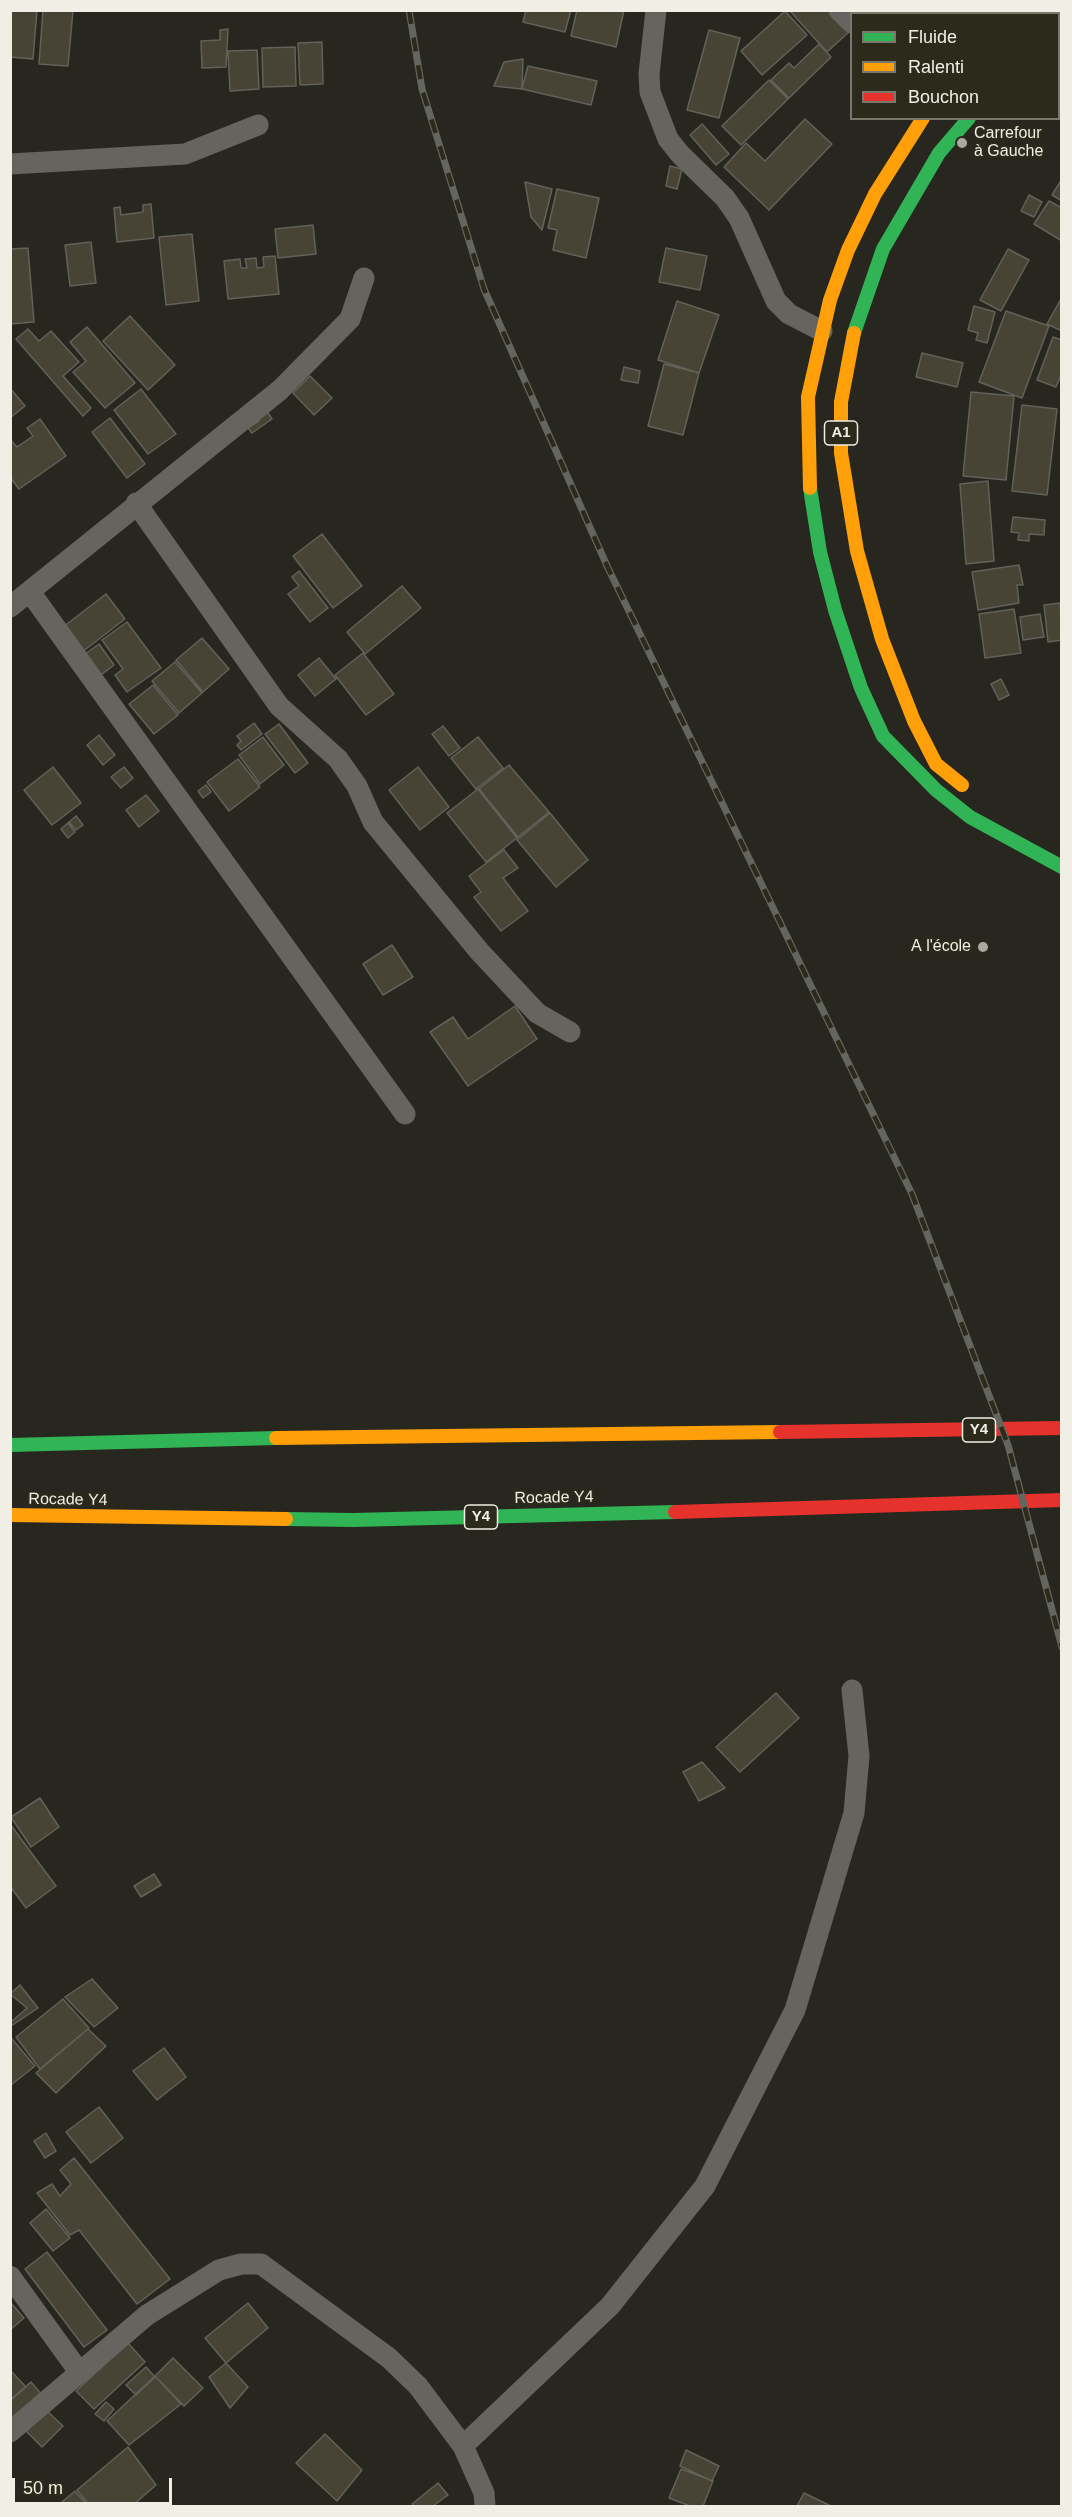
<!DOCTYPE html>
<meta charset="utf-8">
<style>
body{margin:0}
#map{position:relative;width:1072px;height:2517px;overflow:hidden;background:#28271f;font-family:Helvetica,sans-serif}
canvas{display:block}
.frame{position:absolute;inset:0;border:12px solid #f0eee5;pointer-events:none}
.legend{position:absolute;left:850px;top:12px;width:210px;height:108px;box-sizing:border-box;background:#2c2a1b;border:2px solid #7a786c;margin:0;padding:8px 10px;list-style:none;font-size:18px;color:#f0eee5}
.legend li{display:flex;align-items:center;gap:12px;height:30px}
.legend b{width:30px;border:2px solid #7a786c}
.scale{position:absolute;left:12px;top:2478px;width:160px;height:27px;box-sizing:border-box;border:3px solid #f0eee5;border-top:0;padding-left:8px;font-size:18px;line-height:21px;white-space:nowrap;color:#f0eee5;-webkit-text-stroke:4px #2c2a1b;paint-order:stroke}
</style>
<div id="map">
<canvas width="1072" height="2517"></canvas>
<div class="frame"></div>
<ul class="legend">
<li><b style="height:8px;background:#30b455"></b>Fluide</li>
<li><b style="height:8px;background:#ff9f0a"></b>Ralenti</li>
<li><b style="height:8px;background:#e5322d"></b>Bouchon</li>
</ul>
<div class="scale">50 m</div>
</div>
<script>
const g = document.querySelector('canvas').getContext('2d');
g.lineJoin = 'round';
function paint(path, color) { g.fillStyle = color; g.fill(path, 'evenodd'); }
const toPath = rows => new Path2D(rows.map(r => 'M' + r).join(''));
function strokePath(path, color, width, dash) { g.strokeStyle = color; g.lineWidth = width; g.lineCap = dash ? 'butt' : 'round'; g.setLineDash(dash || []); g.stroke(path); }
function drawText(font, color, halo, rows, align = 'center') {
  g.font = font + ' Helvetica,sans-serif'; g.lineWidth = 4.5; g.setLineDash([]); g.textBaseline = 'middle'; g.strokeStyle = halo; g.fillStyle = color; for (const [text, x, y, turn = 0] of rows) {
    g.save(); g.translate(x, y); g.rotate((+turn || 0) * Math.PI / 180); g.textAlign = isNaN(turn) ? turn : align; if (halo) g.strokeText(text, 0, 0); g.fillText(text, 0, 0); g.restore();
  }
}
const building = toPath([
 [10,10,37,10,33,59,10,57,10,10],
 [43,10,73,10,68,66,39,64,43,10],
 [526,10,571,10,565,32,523,22,526,10],
 [577,10,624,10,616,47,571,36,577,10],
 [789,10,831,10,850,31,827,52,789,10],
 [933,10,968,10,965,14,929,14,933,10],
 [785,11,807,35,762,75,741,51,785,11],
 [228,29,226,67,202,68,201,41,220,40,220,30,228,29],
 [709,30,740,38,719,118,687,110,709,30],
 [322,42,323,84,300,85,298,43,322,42],
 [819,44,831,57,789,98,771,80,789,63,794,68,819,44],
 [295,47,296,86,263,87,262,48,295,47],
 [257,50,259,89,230,91,228,51,257,50],
 [523,59,522,89,494,86,504,62,523,59],
 [528,66,597,81,591,105,522,89,528,66],
 [769,80,788,99,741,145,722,126,769,80],
 [805,119,832,144,769,210,724,167,746,143,765,161,805,119],
 [702,124,729,154,716,165,690,135,702,124],
 [670,166,682,169,677,189,666,186,670,166],
 [1062,179,1062,201,1052,195,1062,179],
 [525,182,552,189,542,230,531,217,525,182],
 [557,189,599,198,586,258,553,250,557,230,548,228,557,189],
 [1029,195,1042,202,1034,217,1021,211,1029,195],
 [1049,201,1062,208,1062,241,1034,224,1049,201],
 [151,204,154,238,117,242,114,208,120,207,121,215,143,212,143,205,151,204],
 [313,225,316,254,278,258,275,229,313,225],
 [192,234,199,301,166,305,159,237,192,234],
 [91,242,96,283,70,286,65,245,91,242],
 [28,248,34,322,10,324,10,249,28,248],
 [666,248,707,256,700,290,659,282,666,248],
 [1008,249,1029,260,1001,311,980,300,1008,249],
 [275,256,279,294,228,299,224,261,240,259,241,268,247,268,245,259,256,258,257,268,264,267,263,257,275,256],
 [1062,297,1062,331,1047,324,1062,297],
 [677,301,719,315,699,373,658,360,677,301],
 [974,306,995,312,987,343,976,340,978,333,968,330,974,306],
 [1006,311,1049,326,1022,398,979,382,1006,311],
 [130,316,175,365,148,390,103,341,130,316],
 [87,327,135,383,105,408,73,372,86,361,70,342,87,327],
 [28,329,39,341,51,331,79,362,63,376,91,408,83,416,16,339,28,329],
 [1053,337,1062,340,1062,373,1056,387,1037,380,1053,337],
 [922,353,963,363,957,387,916,377,922,353],
 [664,364,699,373,683,435,648,426,664,364],
 [624,367,640,371,638,383,621,380,624,367],
 [310,376,332,398,314,415,293,393,310,376],
 [10,388,25,406,10,418,10,388],
 [141,389,176,434,148,454,114,410,141,389],
 [971,392,1014,396,1006,480,963,476,971,392],
 [1022,405,1057,409,1047,495,1012,491,1022,405],
 [265,408,272,419,252,433,248,428,259,421,255,414,265,408],
 [110,418,145,464,127,478,92,432,110,418],
 [40,419,66,456,19,489,10,477,10,439,17,447,33,436,27,428,40,419],
 [988,481,994,561,966,564,960,484,988,481],
 [1013,517,1045,520,1044,535,1029,534,1029,541,1018,540,1019,533,1011,532,1013,517],
 [322,534,362,586,333,608,293,556,322,534],
 [1019,565,1023,585,1017,585,1019,603,978,610,972,572,1019,565],
 [299,571,328,608,310,622,288,594,299,586,292,577,299,571],
 [402,586,421,608,365,654,347,632,402,586],
 [106,594,125,619,82,652,63,627,106,594],
 [1060,603,1062,640,1048,642,1044,605,1060,603],
 [1014,609,1021,653,985,658,979,614,1014,609],
 [1040,614,1044,637,1023,640,1020,617,1040,614],
 [127,622,161,668,127,692,115,675,123,669,102,640,127,622],
 [202,638,229,669,203,692,176,660,202,638],
 [99,644,114,665,101,675,85,654,99,644],
 [363,653,394,694,366,715,335,675,363,653],
 [319,658,336,679,315,696,298,675,319,658],
 [175,662,202,693,179,713,152,681,175,662],
 [1001,679,1009,695,999,700,991,684,1001,679],
 [153,685,178,715,154,734,129,704,153,685],
 [254,723,262,734,241,750,237,745,241,741,237,736,254,723],
 [279,724,308,763,295,773,265,734,279,724],
 [443,726,460,748,449,756,432,734,443,726],
 [99,735,115,755,103,765,87,745,99,735],
 [263,737,284,765,260,784,239,755,263,737],
 [478,737,503,768,476,789,451,758,478,737],
 [238,759,260,787,229,811,207,782,238,759],
 [509,765,549,812,518,837,479,789,509,765],
 [53,767,81,803,52,825,24,790,53,767],
 [124,767,133,778,121,788,111,777,124,767],
 [418,767,449,807,420,830,389,790,418,767],
 [206,785,211,792,203,798,198,791,206,785],
 [478,789,517,838,486,862,447,813,478,789],
 [146,795,159,811,139,827,126,810,146,795],
 [550,813,588,860,556,887,517,840,550,813],
 [76,816,83,825,76,830,69,822,76,816],
 [68,823,75,832,68,838,61,829,68,823],
 [504,850,518,868,503,878,528,911,501,931,474,897,481,892,469,876,504,850],
 [392,945,413,977,383,995,363,964,392,945],
 [515,1006,537,1039,468,1086,430,1032,453,1017,468,1039,515,1006],
 [776,1693,799,1718,740,1772,716,1747,776,1693],
 [702,1762,725,1788,699,1801,683,1772,702,1762],
 [40,1798,59,1827,31,1847,11,1817,40,1798],
 [10,1824,56,1886,26,1908,10,1886,10,1824],
 [154,1874,161,1885,141,1897,134,1886,154,1874],
 [92,1979,118,2008,94,2027,65,1997,92,1979],
 [20,1985,38,2008,11,2026,10,2023,27,2008,10,1994,20,1985],
 [63,1999,89,2028,40,2069,16,2037,63,1999],
 [88,2029,106,2046,56,2093,36,2073,88,2029],
 [12,2039,35,2066,11,2085,10,2040,12,2039],
 [164,2048,186,2077,157,2100,133,2071,164,2048],
 [99,2107,123,2138,91,2163,66,2132,99,2107],
 [46,2133,56,2151,45,2158,34,2141,46,2133],
 [74,2158,170,2279,137,2304,79,2230,70,2235,37,2193,52,2184,60,2196,71,2184,60,2170,74,2158],
 [46,2209,70,2238,53,2251,30,2223,46,2209],
 [47,2252,107,2330,84,2347,25,2269,47,2252],
 [10,2302,24,2318,10,2330,10,2302],
 [248,2303,268,2328,226,2363,205,2338,248,2303],
 [128,2343,145,2362,94,2409,76,2391,128,2343],
 [173,2358,203,2388,184,2406,155,2376,173,2358],
 [226,2363,248,2387,230,2408,209,2377,226,2363],
 [146,2367,155,2377,136,2395,126,2385,146,2367],
 [10,2370,26,2387,12,2399,10,2397,10,2370],
 [155,2376,181,2404,129,2445,107,2421,155,2376],
 [31,2382,43,2396,15,2420,10,2414,10,2400,31,2382],
 [106,2402,114,2409,104,2421,95,2414,106,2402],
 [46,2410,63,2426,42,2447,26,2431,46,2410],
 [325,2434,362,2470,337,2501,296,2463,325,2434],
 [128,2447,156,2485,132,2506,90,2506,77,2490,128,2447],
 [686,2450,719,2466,712,2481,680,2466,686,2450],
 [681,2469,713,2481,703,2506,690,2506,669,2498,681,2469],
 [438,2483,448,2495,433,2506,414,2506,412,2504,438,2483],
 [75,2491,88,2506,57,2506,75,2491],
 [804,2493,831,2506,797,2506,804,2493]
]);
paint(building, '#474435');
strokePath(building, '#62615a', 1.5);
strokePath(toPath([
 [656,10,649,74,650,92,668,139,680,154,725,198,739,218,776,301,789,314,822,331],
 [839,10,852,23],
 [10,164,185,154,258,125],
 [136,503,279,706,338,759,357,786,373,822,479,951,537,1013,570,1032],
 [30,592,405,1114],
 [10,607,280,390,350,319,364,278],
 [10,2276,80,2373],
 [10,2432,147,2315,219,2270,241,2264,261,2264,389,2358,418,2386,463,2446,484,2493,485,2506],
 [463,2446,610,2306,705,2186,795,2010,854,1813,859,1756,852,1690]
]), '#65645e', 21);
strokePath(toPath([
 [1058,24,1062,21],
 [854,333,883,249,939,153,969,118],
 [810,488,820,552,835,610,861,688,883,736,936,790,970,817,1062,867],
 [10,1445,276,1438],
 [286,1519,353,1520,675,1512]
]), '#30b455', 14);
strokePath(toPath([
 [1022,14,1025,10],
 [854,333,841,402,841,453,857,551,882,639,914,721,936,764,962,785],
 [810,488,808,397,830,300,848,250,875,194,923,118],
 [276,1438,780,1432],
 [10,1515,286,1519]
]), '#ff9f0a', 14);
strokePath(toPath([
 [780,1432,1062,1428],
 [675,1512,1062,1500]
]), '#e5322d', 14);
const rail = toPath([
 [409,10,422,89,484,289,608,568,912,1194,1008,1445,1062,1647]
]);
strokePath(rail, '#656560', 7);
strokePath(rail, '#2c2a1b', 4.5, [14]);
for (const [x, y, r, color] of [
 [962,143,6,"#aaa8a0"],
 [983,947,6,"#aaa8a0"]
]) { const dot = new Path2D(); dot.arc(x, y, r, 0, 2 * Math.PI); g.fillStyle = color; g.fill(dot); strokePath(dot, '#2c2a1b', 2); }
for (const [x, y, w] of [
 [841,433,33],
 [979,1430,33],
 [481,1517,33]
]) { const box = new Path2D(); box.roundRect(x - w / 2, y - 12, w, 24, 4.5); g.fillStyle = '#2c2a1b'; g.fill(box); strokePath(box, '#f0eee5', 1.5); }
drawText('bold 15px', '#f0eee5', null, [
 ["A1",841,433],
 ["Y4",979,1430],
 ["Y4",481,1517]
]);
drawText('16px', '#f0eee5', '#2c2a1b', [
 ["Carrefour",974,134],
 ["à Gauche",974,152],
 ["A l'école",971,947,"right"]
], 'left');
drawText('16px', '#f0eee5', '#2c2a1b', [
 ["Rocade Y4",554,1498,-1],
 ["Rocade Y4",68,1500,1]
]);
</script>
